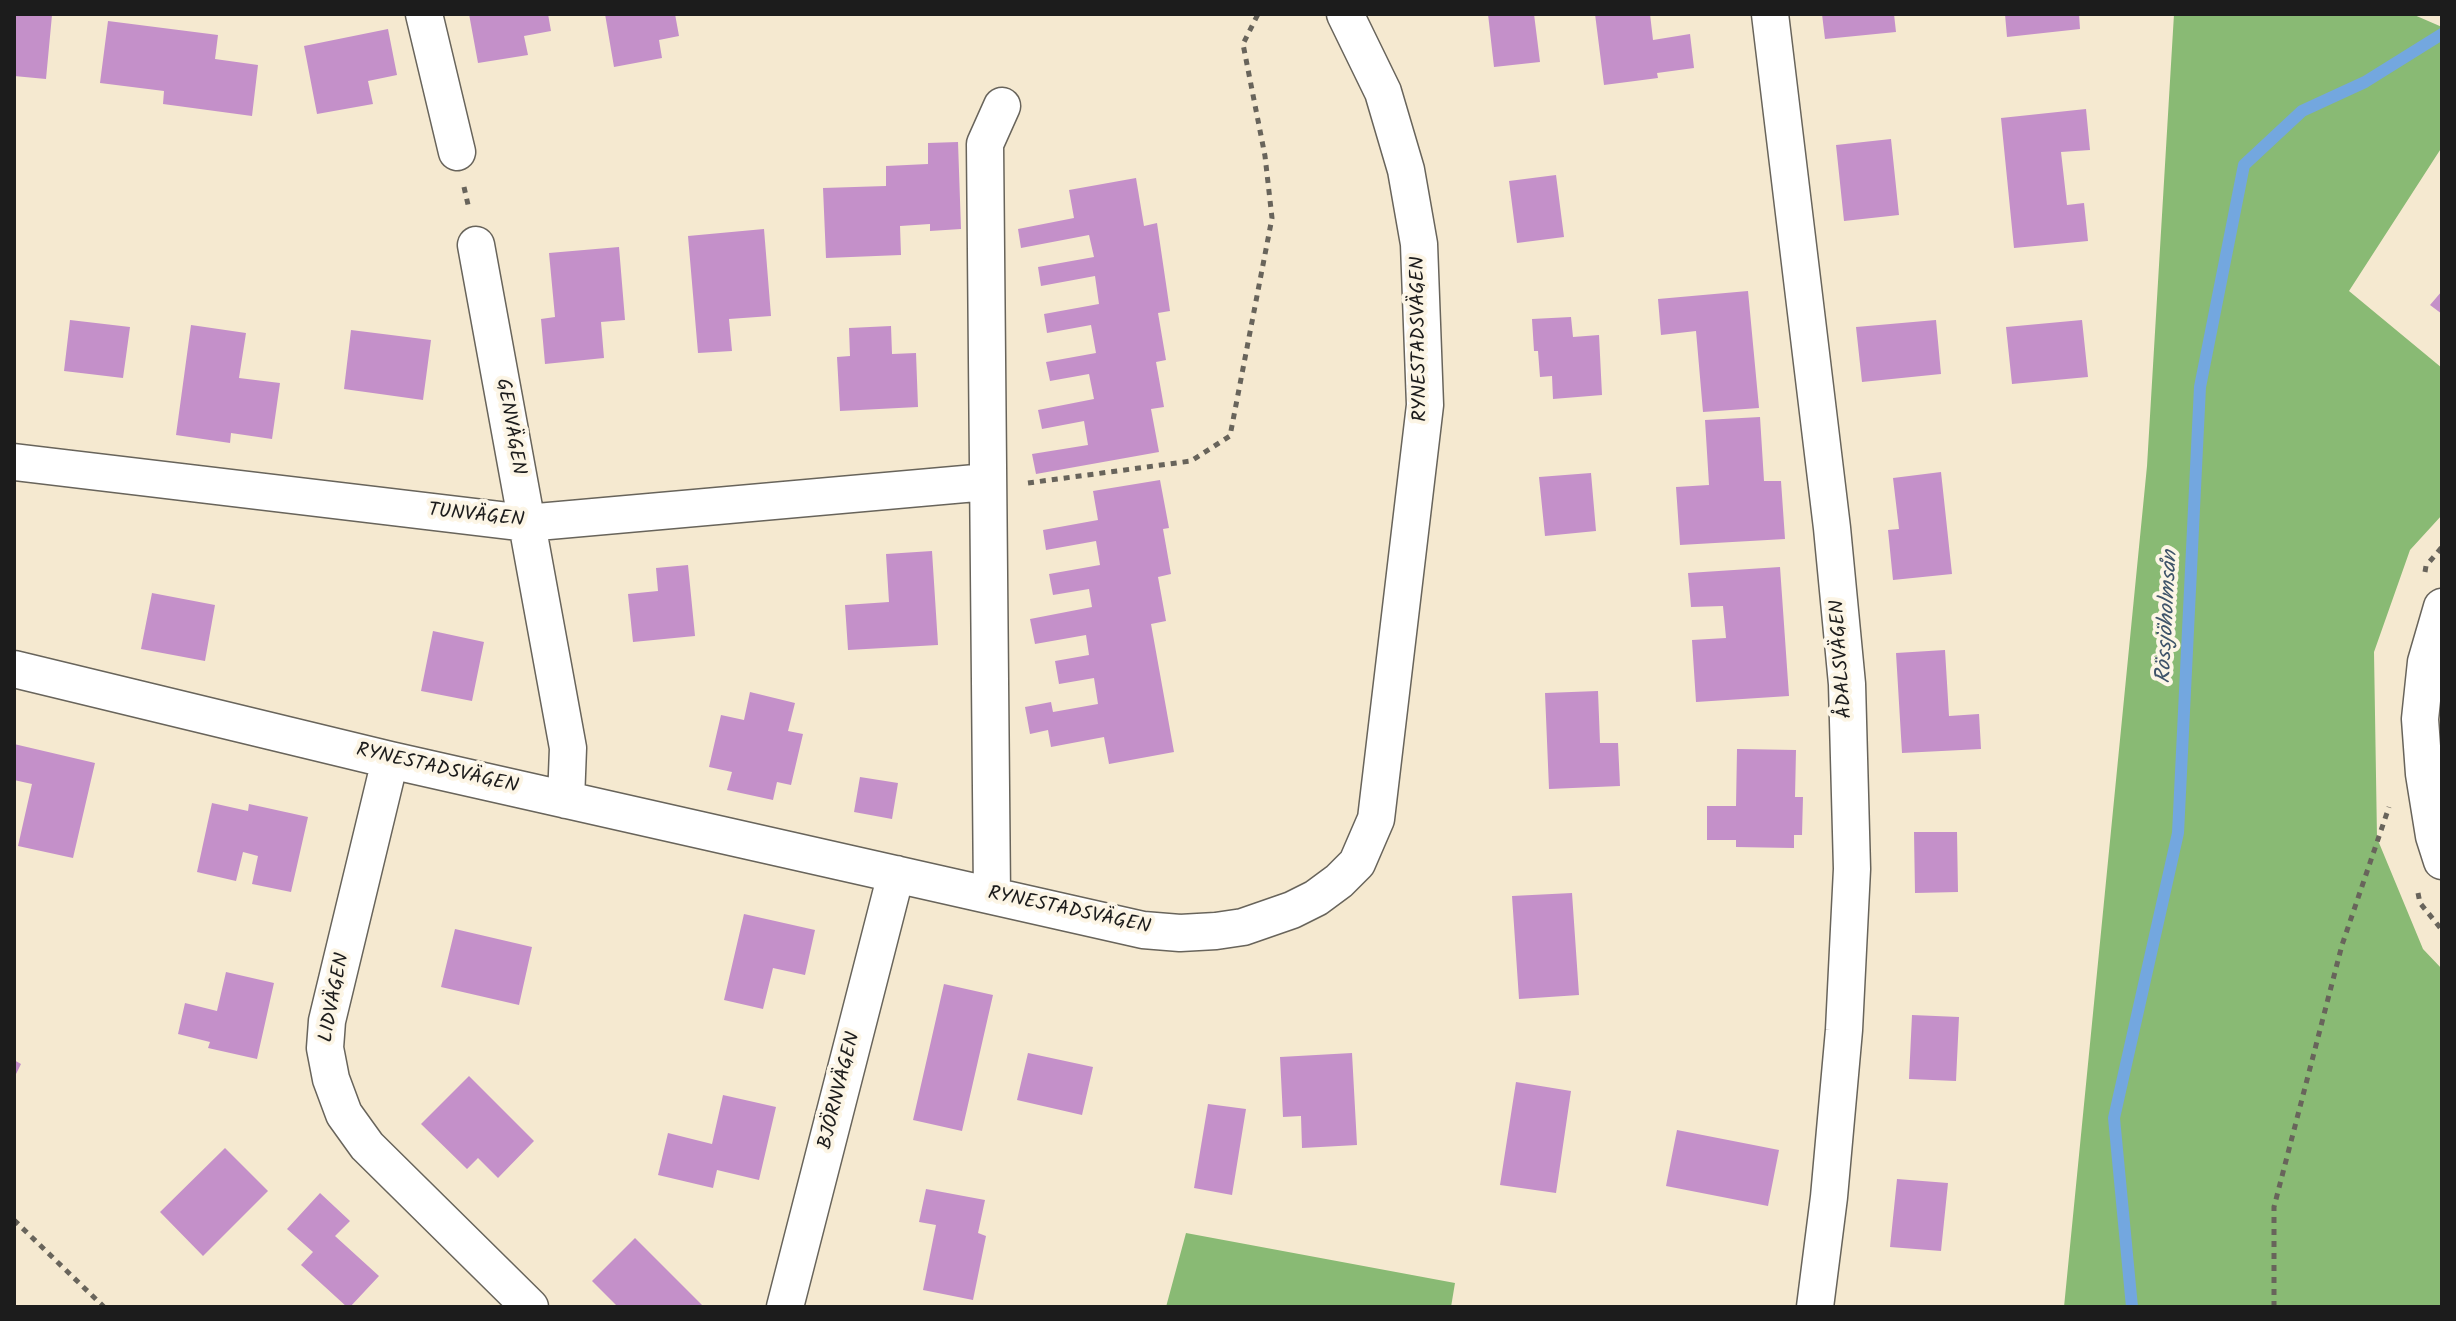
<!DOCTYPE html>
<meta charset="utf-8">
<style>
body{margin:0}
#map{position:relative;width:2456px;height:1321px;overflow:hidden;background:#f5e9d0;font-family:Kalam,sans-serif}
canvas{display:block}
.frame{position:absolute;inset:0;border:16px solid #1c1c1c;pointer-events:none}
</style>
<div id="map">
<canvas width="2456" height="1321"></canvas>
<div class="frame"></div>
</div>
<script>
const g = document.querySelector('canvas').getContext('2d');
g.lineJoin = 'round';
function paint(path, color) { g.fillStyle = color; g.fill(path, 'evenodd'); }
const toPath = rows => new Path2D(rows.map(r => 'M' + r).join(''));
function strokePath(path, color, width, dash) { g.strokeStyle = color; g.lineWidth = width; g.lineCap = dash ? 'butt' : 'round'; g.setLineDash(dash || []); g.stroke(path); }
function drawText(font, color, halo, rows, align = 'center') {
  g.font = font + ' Kalam,sans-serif'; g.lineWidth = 8; g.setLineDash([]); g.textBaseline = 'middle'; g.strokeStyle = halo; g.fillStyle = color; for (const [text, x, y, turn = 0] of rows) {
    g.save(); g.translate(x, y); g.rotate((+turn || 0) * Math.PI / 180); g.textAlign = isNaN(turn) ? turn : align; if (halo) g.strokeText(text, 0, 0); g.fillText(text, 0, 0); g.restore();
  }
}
paint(toPath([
 [2174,14,2412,14,2442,27,2442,147,2349,291,2442,368,2442,515,2410,550,2374,652,2377,838,2423,949,2442,969,2442,1307,2064,1307,2147,466],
 [1186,1233,1455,1283,1451,1307,1166,1307]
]), '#89ba74');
strokePath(toPath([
 [2132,1307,2114,1118,2178,833,2200,387,2244,165,2302,111,2365,82,2442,34]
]), '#73a7df', 12);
paint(toPath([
 [14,14,52,15,46,79,14,76],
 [469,14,548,14,551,31,524,36,528,55,478,63],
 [605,14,675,14,679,36,659,40,662,58,614,67],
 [1488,14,1534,14,1540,62,1494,67],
 [1595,14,1650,14,1653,40,1690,34,1694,68,1657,73,1658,78,1604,85],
 [1822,14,1894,14,1896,32,1825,39],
 [2005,14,2079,14,2080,29,2007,37],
 [108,21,218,35,215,59,258,65,252,116,163,104,164,91,100,83],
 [388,29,397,75,368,81,373,104,317,114,304,46],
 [2086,109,2090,150,2061,152,2067,205,2084,203,2088,241,2014,248,2001,118],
 [1891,139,1899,215,1844,221,1836,145],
 [958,142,961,229,930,231,930,224,900,226,901,255,826,258,823,188,886,186,886,166,928,164,928,143],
 [1556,175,1564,237,1517,243,1509,181],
 [1136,178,1144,226,1157,223,1170,311,1158,313,1166,360,1156,362,1164,407,1151,409,1159,452,1036,474,1032,454,1088,445,1084,421,1042,429,1038,410,1094,399,1089,374,1050,381,1046,362,1096,353,1091,325,1047,333,1044,314,1099,304,1095,276,1041,286,1038,267,1094,257,1089,235,1021,248,1018,229,1074,218,1069,190],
 [764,229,771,316,729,319,732,351,698,353,688,236],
 [619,247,625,320,601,322,604,358,545,364,541,319,555,317,549,253],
 [1748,291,1759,408,1703,412,1696,331,1661,335,1658,299],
 [2442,291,2442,314,2430,305],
 [1571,317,1573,337,1599,335,1602,395,1553,399,1552,376,1540,377,1538,351,1534,351,1532,319],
 [70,320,130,327,123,378,64,371],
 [1936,320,1941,374,1862,382,1856,327],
 [2082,320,2088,377,2012,384,2006,327],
 [191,325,246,333,239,378,280,383,272,439,231,433,230,443,176,435],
 [891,326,892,354,916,353,918,407,840,411,837,357,850,356,849,328],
 [351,330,431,340,423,400,344,389],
 [1760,417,1764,481,1781,481,1785,539,1680,545,1676,487,1709,485,1705,420],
 [1941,472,1952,574,1893,580,1888,530,1899,529,1893,478],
 [1591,473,1596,531,1545,536,1539,477],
 [1160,480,1169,528,1163,529,1171,574,1158,577,1166,621,1151,624,1174,752,1109,764,1104,737,1051,747,1048,730,1030,734,1025,707,1051,702,1053,712,1098,704,1094,678,1059,684,1055,661,1089,655,1086,635,1035,644,1030,619,1092,607,1089,589,1053,595,1049,574,1100,565,1096,541,1046,550,1043,530,1098,520,1093,491],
 [932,551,938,645,848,650,845,605,889,602,886,554],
 [688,565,695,636,633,642,628,594,658,591,656,568],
 [1780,567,1789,696,1696,702,1692,640,1726,638,1723,606,1691,607,1688,573],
 [152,593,215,605,205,661,141,649],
 [433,631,484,642,472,701,421,691],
 [1945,650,1949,716,1979,714,1981,749,1902,753,1896,653],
 [1598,691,1600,743,1618,743,1620,786,1549,789,1545,693],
 [750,692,795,703,788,731,803,734,791,785,777,782,773,800,727,790,732,772,709,767,721,715,744,720],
 [14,744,95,763,73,858,18,846,32,784,14,780],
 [1737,749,1796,750,1795,797,1803,797,1802,835,1794,835,1794,848,1736,847,1736,840,1707,840,1707,806,1736,806],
 [860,777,898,783,892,819,854,812],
 [212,803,248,811,249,804,308,817,291,892,252,884,258,856,243,852,236,881,197,872],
 [1914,832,1957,832,1958,892,1915,893],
 [1572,893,1579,995,1519,999,1512,896],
 [744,914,815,930,805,975,773,968,763,1009,724,1000],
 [455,929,532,947,519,1005,441,987],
 [226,972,274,983,257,1059,208,1048,210,1042,178,1034,185,1003,217,1011],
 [944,984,993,995,962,1131,913,1120],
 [1912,1015,1959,1017,1956,1081,1909,1079],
 [1028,1053,1093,1067,1082,1115,1017,1100],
 [1352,1053,1357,1145,1302,1148,1301,1116,1283,1117,1280,1057],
 [14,1060,21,1064,14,1078],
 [469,1076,534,1141,498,1178,478,1158,467,1169,421,1124],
 [1516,1082,1571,1091,1556,1193,1500,1185],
 [723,1095,776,1107,759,1180,717,1170,713,1188,658,1175,668,1133,712,1144],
 [1208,1104,1246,1109,1232,1195,1194,1188],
 [1677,1130,1779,1150,1768,1206,1666,1186],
 [225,1148,268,1191,203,1256,160,1212],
 [1897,1179,1948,1183,1941,1251,1890,1247],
 [926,1189,985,1200,978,1233,986,1236,973,1300,923,1290,936,1225,919,1222],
 [320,1193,350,1221,335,1236,379,1276,350,1307,347,1307,301,1265,313,1252,287,1229],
 [635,1238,704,1307,618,1307,592,1281]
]), '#c490c9');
const minor = toPath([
 [424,14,457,152],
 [1770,14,1832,528,1847,684,1852,869,1844,1030,1829,1197,1815,1307],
 [476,245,568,748,566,800],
 [14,462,526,523,987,482],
 [2442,607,2426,662,2420,719,2424,774,2434,836,2442,861],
 [14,669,390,760,1143,930,1180,933,1216,931,1243,927,1292,910,1316,898,1339,881,1357,863,1376,819,1425,405,1419,244,1406,170,1383,92,1345,14],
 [390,760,327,1021,325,1048,331,1079,344,1114,367,1146,530,1307],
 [992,895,985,144,1002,106],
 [785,1307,896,874]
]);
strokePath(minor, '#68645b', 39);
strokePath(toPath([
 [464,187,469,209],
 [1028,483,1191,461,1230,436,1272,218,1265,156,1243,44,1258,14],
 [2425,572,2426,566,2442,547],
 [2418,893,2420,903,2442,930],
 [14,1220,104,1307],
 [2274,1307,2274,1207,2342,945,2389,807]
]), '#68645b', 5, [6, 6]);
strokePath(minor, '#fff', 36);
drawText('20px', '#1c1c1c', '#fcf5e5', [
 ["RYNESTADSVÄGEN",1421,339,-91],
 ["GENVÄGEN",509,427,80],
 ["TUNVÄGEN",476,517,6],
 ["ÅDALSVÄGEN",1843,659,-94],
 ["RYNESTADSVÄGEN",437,770,13],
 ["RYNESTADSVÄGEN",1069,912,12],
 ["LIDVÄGEN",336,998,-79],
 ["BJÖRNVÄGEN",841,1091,-76]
]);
drawText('italic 22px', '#3f546a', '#fcf5e5', [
 ["Rössjöholmsån",2169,617,-87]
]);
</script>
